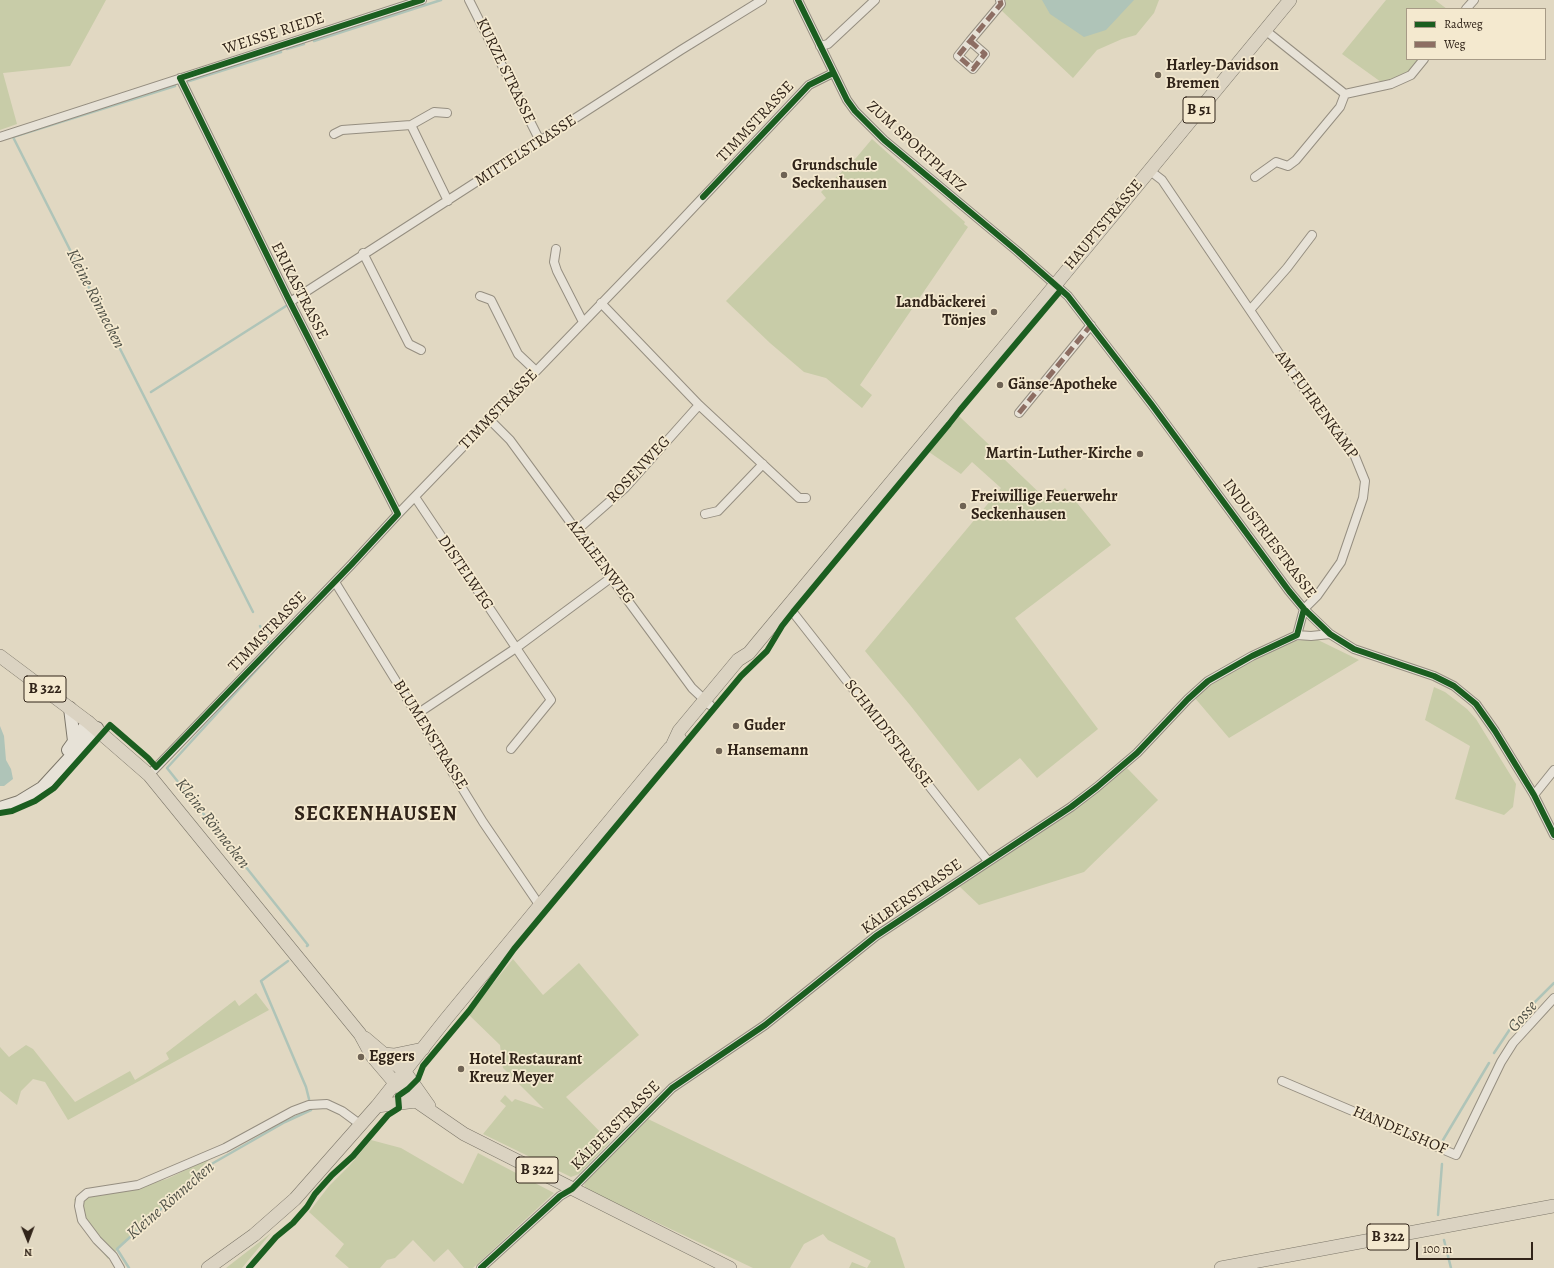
<!DOCTYPE html>
<meta charset="utf-8">
<style>
body{margin:0}
#map{position:relative;width:1554px;height:1268px;overflow:hidden;background:#e1d8c2;font-family:Alegreya,serif}
canvas{display:block}
.legend{position:absolute;left:1406px;top:8px;width:140px;height:52px;box-sizing:border-box;background:#f4e9cf;border:1px solid #a69a86;margin:0;padding:5px 7px;list-style:none;font-size:12px;color:#312419}
.legend li{display:flex;align-items:center;gap:8px;height:20px}
.legend b{width:20px;border:1px solid #a69a86}
.north{position:absolute;left:8px;top:1220px;width:40px;height:40px;-webkit-text-stroke:3px #f4e9cf;paint-order:stroke;rotate:179deg;font-size:11px;font-weight:700;line-height:16px;text-align:center;color:#312419}
.north::after{content:'';display:block;margin:auto;width:14px;height:18px;background:#312419;clip-path:polygon(50% 0,100% 100%,50% 72%,0 100%)}
.scale{position:absolute;left:1416px;top:1242px;width:117px;height:18px;box-sizing:border-box;border:2px solid #312419;border-top:0;padding-left:5px;font-size:12px;line-height:14px;white-space:nowrap;color:#312419;-webkit-text-stroke:3px #f4e9cf;paint-order:stroke}
</style>
<div id="map">
<canvas width="1554" height="1268"></canvas>
<ul class="legend">
<li><b style="height:5px;background:#1b5e20"></b>Radweg</li>
<li><b style="height:5px;background:#8d6e63"></b>Weg</li>
</ul>
<div class="north">N</div>
<div class="scale">100 m</div>
</div>
<script>
const g = document.querySelector('canvas').getContext('2d');
g.lineJoin = 'round';
function paint(path, color) { g.fillStyle = color; g.fill(path, 'evenodd'); }
const toPath = rows => new Path2D(rows.map(r => 'M' + r).join(''));
function strokePath(path, color, width, dash) { g.strokeStyle = color; g.lineWidth = width; g.lineCap = dash ? 'butt' : 'round'; g.setLineDash(dash || []); g.stroke(path); }
function drawText(font, color, halo, rows, align = 'center') {
  g.font = font + ' Alegreya,serif'; g.lineWidth = 3.5; g.setLineDash([]); g.textBaseline = 'middle'; g.strokeStyle = halo; g.fillStyle = color; for (const [text, x, y, turn = 0] of rows) {
    g.save(); g.translate(x, y); g.rotate((+turn || 0) * Math.PI / 180); g.textAlign = isNaN(turn) ? turn : align; if (halo) g.strokeText(text, 0, 0); g.fillText(text, 0, 0); g.restore();
  }
}
paint(toPath([
 [0,0,106,0,70,66,3,73,17,124,0,130],
 [1005,0,1159,0,1154,13,1136,35,1122,39,1097,50,1073,78,1001,10,1006,2],
 [1386,0,1435,0,1447,9,1407,9,1407,59,1420,59,1407,75,1394,80,1381,82,1342,54],
 [872,139,965,222,964,224,968,227,860,385,872,395,862,408,826,378,804,372,770,343,726,301,826,198,821,192,856,158],
 [959,416,1049,502,1065,488,1111,545,1015,618,1098,729,1037,778,1020,758,978,791,910,705,865,651,1001,488,972,462,961,474,929,452],
 [1316,639,1359,660,1229,738,1194,697,1215,681,1282,646,1294,641],
 [1434,687,1445,692,1467,709,1476,719,1516,784,1513,807,1504,815,1455,799,1470,746,1425,720],
 [1127,768,1158,800,1084,872,979,905,959,886,1009,851,1077,808],
 [513,959,543,995,579,963,639,1035,566,1097,610,1142,579,1174,571,1177,483,1134,506,1106,500,1101,505,1095,512,1102,515,1099,544,1109,503,1068,500,1045,468,1014],
 [256,993,269,1010,68,1120,45,1082,33,1079,21,1091,17,1105,0,1091,0,1047,9,1057,26,1045,33,1049,75,1102,130,1071,135,1080,169,1059,166,1053,235,1000,239,1006],
 [648,1119,895,1238,905,1268,849,1268,852,1262,867,1268,871,1261,828,1240,823,1234,804,1244,790,1268,753,1268,586,1189,584,1185,587,1179],
 [371,1140,401,1148,463,1184,478,1153,554,1193,473,1268,464,1268,448,1249,434,1262,413,1240,395,1258,387,1260,380,1268,349,1268,335,1256,344,1244,309,1212,329,1186,350,1165],
 [212,1157,108,1259,95,1243,76,1207,74,1199,104,1195,167,1179],
 [271,1233,242,1268,226,1268]
]), '#c8cca8');
paint(toPath([
 [1042,0,1134,0,1106,30,1084,37,1050,14],
 [0,726,4,736,6,760,11,769,13,779,4,786,0,786]
]), '#afc4b8');
strokePath(toPath([
 [314,41,441,0],
 [287,49,304,44],
 [186,82,281,52],
 [175,86,13,137,253,612],
 [151,392,286,306],
 [260,626,268,642],
 [273,652,167,768,308,945,307,946],
 [288,961,261,981,306,1087,309,1099],
 [1494,1053,1514,1023,1554,983],
 [1443,1140,1489,1063],
 [1438,1215,1442,1164],
 [1444,1240,1451,1268],
 [129,1268,117,1249,208,1166,285,1122,311,1110]
]), '#afc4b8', 2.5);
const street = toPath([
 [469,0,540,141],
 [798,0,847,100,855,111,884,140,1017,251,1068,296,1152,405,1289,591,1304,609,1330,634,1354,649,1434,676,1454,686,1476,704,1495,731,1534,795,1554,835],
 [1466,9,1474,0],
 [1265,30,1345,94],
 [970,41,985,54,973,69,958,56,970,41,1001,4,1000,0],
 [820,46,828,44,875,0],
 [180,78,290,302,398,514],
 [1345,94,1391,84,1400,80,1411,75,1424,59],
 [447,113,434,112,411,125,448,201],
 [334,134,342,130,411,125],
 [0,137,422,0],
 [1255,177,1276,162,1288,166,1296,160,1340,107,1345,94],
 [556,249,554,262,557,271,583,322],
 [363,253,409,344,421,350],
 [480,296,491,300,518,354,536,371],
 [290,302,681,50,762,0],
 [601,303,699,405,799,498,806,498],
 [1250,310,1287,268,1312,235],
 [1019,413,1091,325],
 [490,420,510,440,692,688,710,705],
 [415,497,551,700,511,749],
 [705,514,718,511,763,464],
 [576,531,625,488,699,405],
 [335,582,483,822,540,906],
 [788,606,988,861],
 [1297,635,1311,636,1330,634],
 [417,714,516,648,612,577],
 [149,775,351,565,398,514,659,244,809,85,833,73],
 [1534,795,1554,770],
 [1282,1081,1456,1155,1501,1062,1513,1043,1554,998],
 [120,1268,113,1256,97,1240,82,1220,79,1206,80,1199,87,1193,138,1185,225,1148,293,1111,309,1105,327,1104,342,1111,361,1125],
 [481,1268,560,1196,572,1189,672,1088,765,1025,876,936,1071,807,1097,787,1137,753,1188,699,1208,681,1252,656,1297,635,1304,609,1317,596,1341,562,1363,498,1365,481,1354,454,1343,438,1315,404,1289,368,1162,180,1149,170]
]);
const secondary = toPath([
 [70,708,74,741],
 [68,750,88,722],
 [0,808,19,802,42,788,97,728]
]);
const primary = toPath([
 [0,656,88,722,149,775,360,1034,372,1056,395,1083,416,1101,464,1134,730,1268],
 [673,744,679,731,738,660,749,653,758,642,1009,341,1290,0],
 [365,1038,405,1072,429,1106],
 [384,1054,394,1055,423,1049],
 [377,1106,416,1101],
 [208,1268,254,1235,295,1199,377,1106,446,1019,670,748,680,739],
 [1221,1268,1554,1206]
]);
strokePath(street, '#958e80', 10);
strokePath(secondary, '#7c7669', 14);
strokePath(primary, '#7c7669', 14);
strokePath(street, '#e7e2d7', 8);
strokePath(secondary, '#e7e2d7', 12);
strokePath(primary, '#dbd3c2', 13);
strokePath(toPath([
 [970,41,985,54,973,69,958,56,970,41,1001,4,1000,0],
 [1019,413,1091,325]
]), '#8d6e63', 5, [10, 5]);
strokePath(toPath([
 [798,0,847,100,855,111,884,140,1017,251,1068,296,1152,405,1289,591,1304,609,1330,634,1354,649,1434,676,1454,686,1476,704,1495,731,1534,795,1554,835],
 [703,197,809,85,833,73],
 [0,813,12,811,35,801,54,788,110,725,148,758,156,767,351,565,398,514,290,302,180,78,422,0],
 [249,1268,276,1237,293,1223,307,1207,315,1194,332,1175,353,1156,388,1115,399,1108,398,1096,408,1089,418,1079,423,1066,469,1011,514,949,741,676,767,651,782,626,793,612,949,424,960,410,1061,290],
 [481,1268,560,1196,572,1189,672,1088,765,1025,876,936,1071,807,1097,787,1137,753,1188,699,1208,681,1252,656,1297,635,1304,609]
]), '#1b5e20', 6);
for (const [x, y, r, color] of [
 [1158,75,4,"#6f6354"],
 [784,175,4,"#6f6354"],
 [994,312,4,"#6f6354"],
 [1000,385,4,"#6f6354"],
 [1140,454,4,"#6f6354"],
 [963,506,4,"#6f6354"],
 [736,726,4,"#6f6354"],
 [719,751,4,"#6f6354"],
 [361,1057,4,"#6f6354"],
 [461,1069,4,"#6f6354"]
]) { const dot = new Path2D(); dot.arc(x, y, r, 0, 2 * Math.PI); g.fillStyle = color; g.fill(dot); strokePath(dot, '#f4e9cf', 1.5); }
for (const [x, y, w] of [
 [1199,110,32],
 [45,689,42],
 [537,1170,42],
 [1388,1237,42]
]) { const box = new Path2D(); box.roundRect(x - w / 2, y - 13, w, 26, 3); g.fillStyle = '#f4e9cf'; g.fill(box); strokePath(box, '#312419', 1); }
drawText('bold 15px', '#312419', null, [
 ["B 51",1199,110],
 ["B 322",45,689],
 ["B 322",537,1170],
 ["B 322",1388,1237]
]);
drawText('16px', '#312419', '#f4e9cf', [
 ["WEISSE RIEDE",274,34,-18],
 ["KURZE STRASSE",505,71,64],
 ["TIMMSTRASSE",756,122,-47],
 ["ZUM SPORTPLATZ",916,147,42],
 ["MITTELSTRASSE",526,151,-33],
 ["HAUPTSTRASSE",1104,225,-50],
 ["ERIKASTRASSE",299,291,63],
 ["AM FUHRENKAMP",1316,405,54],
 ["TIMMSTRASSE",499,410,-46],
 ["ROSENWEG",639,470,-47],
 ["INDUSTRIESTRASSE",1269,539,53],
 ["AZALEENWEG",600,562,53],
 ["DISTELWEG",465,573,56],
 ["TIMMSTRASSE",268,632,-46],
 ["SCHMIDTSTRASSE",888,734,52],
 ["BLUMENSTRASSE",430,735,58],
 ["KÄLBERSTRASSE",912,897,-35],
 ["KÄLBERSTRASSE",616,1126,-45],
 ["HANDELSHOF",1400,1131,23]
]);
drawText('bold 16px', '#312419', '#f4e9cf', [
 ["Harley-Davidson",1166,66],
 ["Bremen",1166,84],
 ["Grundschule",792,166],
 ["Seckenhausen",792,184],
 ["Landbäckerei",986,303,"right"],
 ["Tönjes",986,321,"right"],
 ["Gänse-Apotheke",1008,385],
 ["Martin-Luther-Kirche",1132,454,"right"],
 ["Freiwillige Feuerwehr",971,497],
 ["Seckenhausen",971,515],
 ["Guder",744,726],
 ["Hansemann",727,751],
 ["Eggers",369,1057],
 ["Hotel Restaurant",469,1060],
 ["Kreuz Meyer",469,1078]
], 'left');
drawText('italic 17px', '#505147', '#f4e9cf', [
 ["Kleine Rönnecken",95,299,63],
 ["Kleine Rönnecken",212,824,52],
 ["Gosse",1523,1017,-49],
 ["Kleine Rönnecken",171,1201,-41]
]);
g.letterSpacing = '1px';
drawText('bold 20px', '#312419', '#f4e9cf', [
 ["SECKENHAUSEN",376,815]
]);
g.letterSpacing = '0px';
</script>
